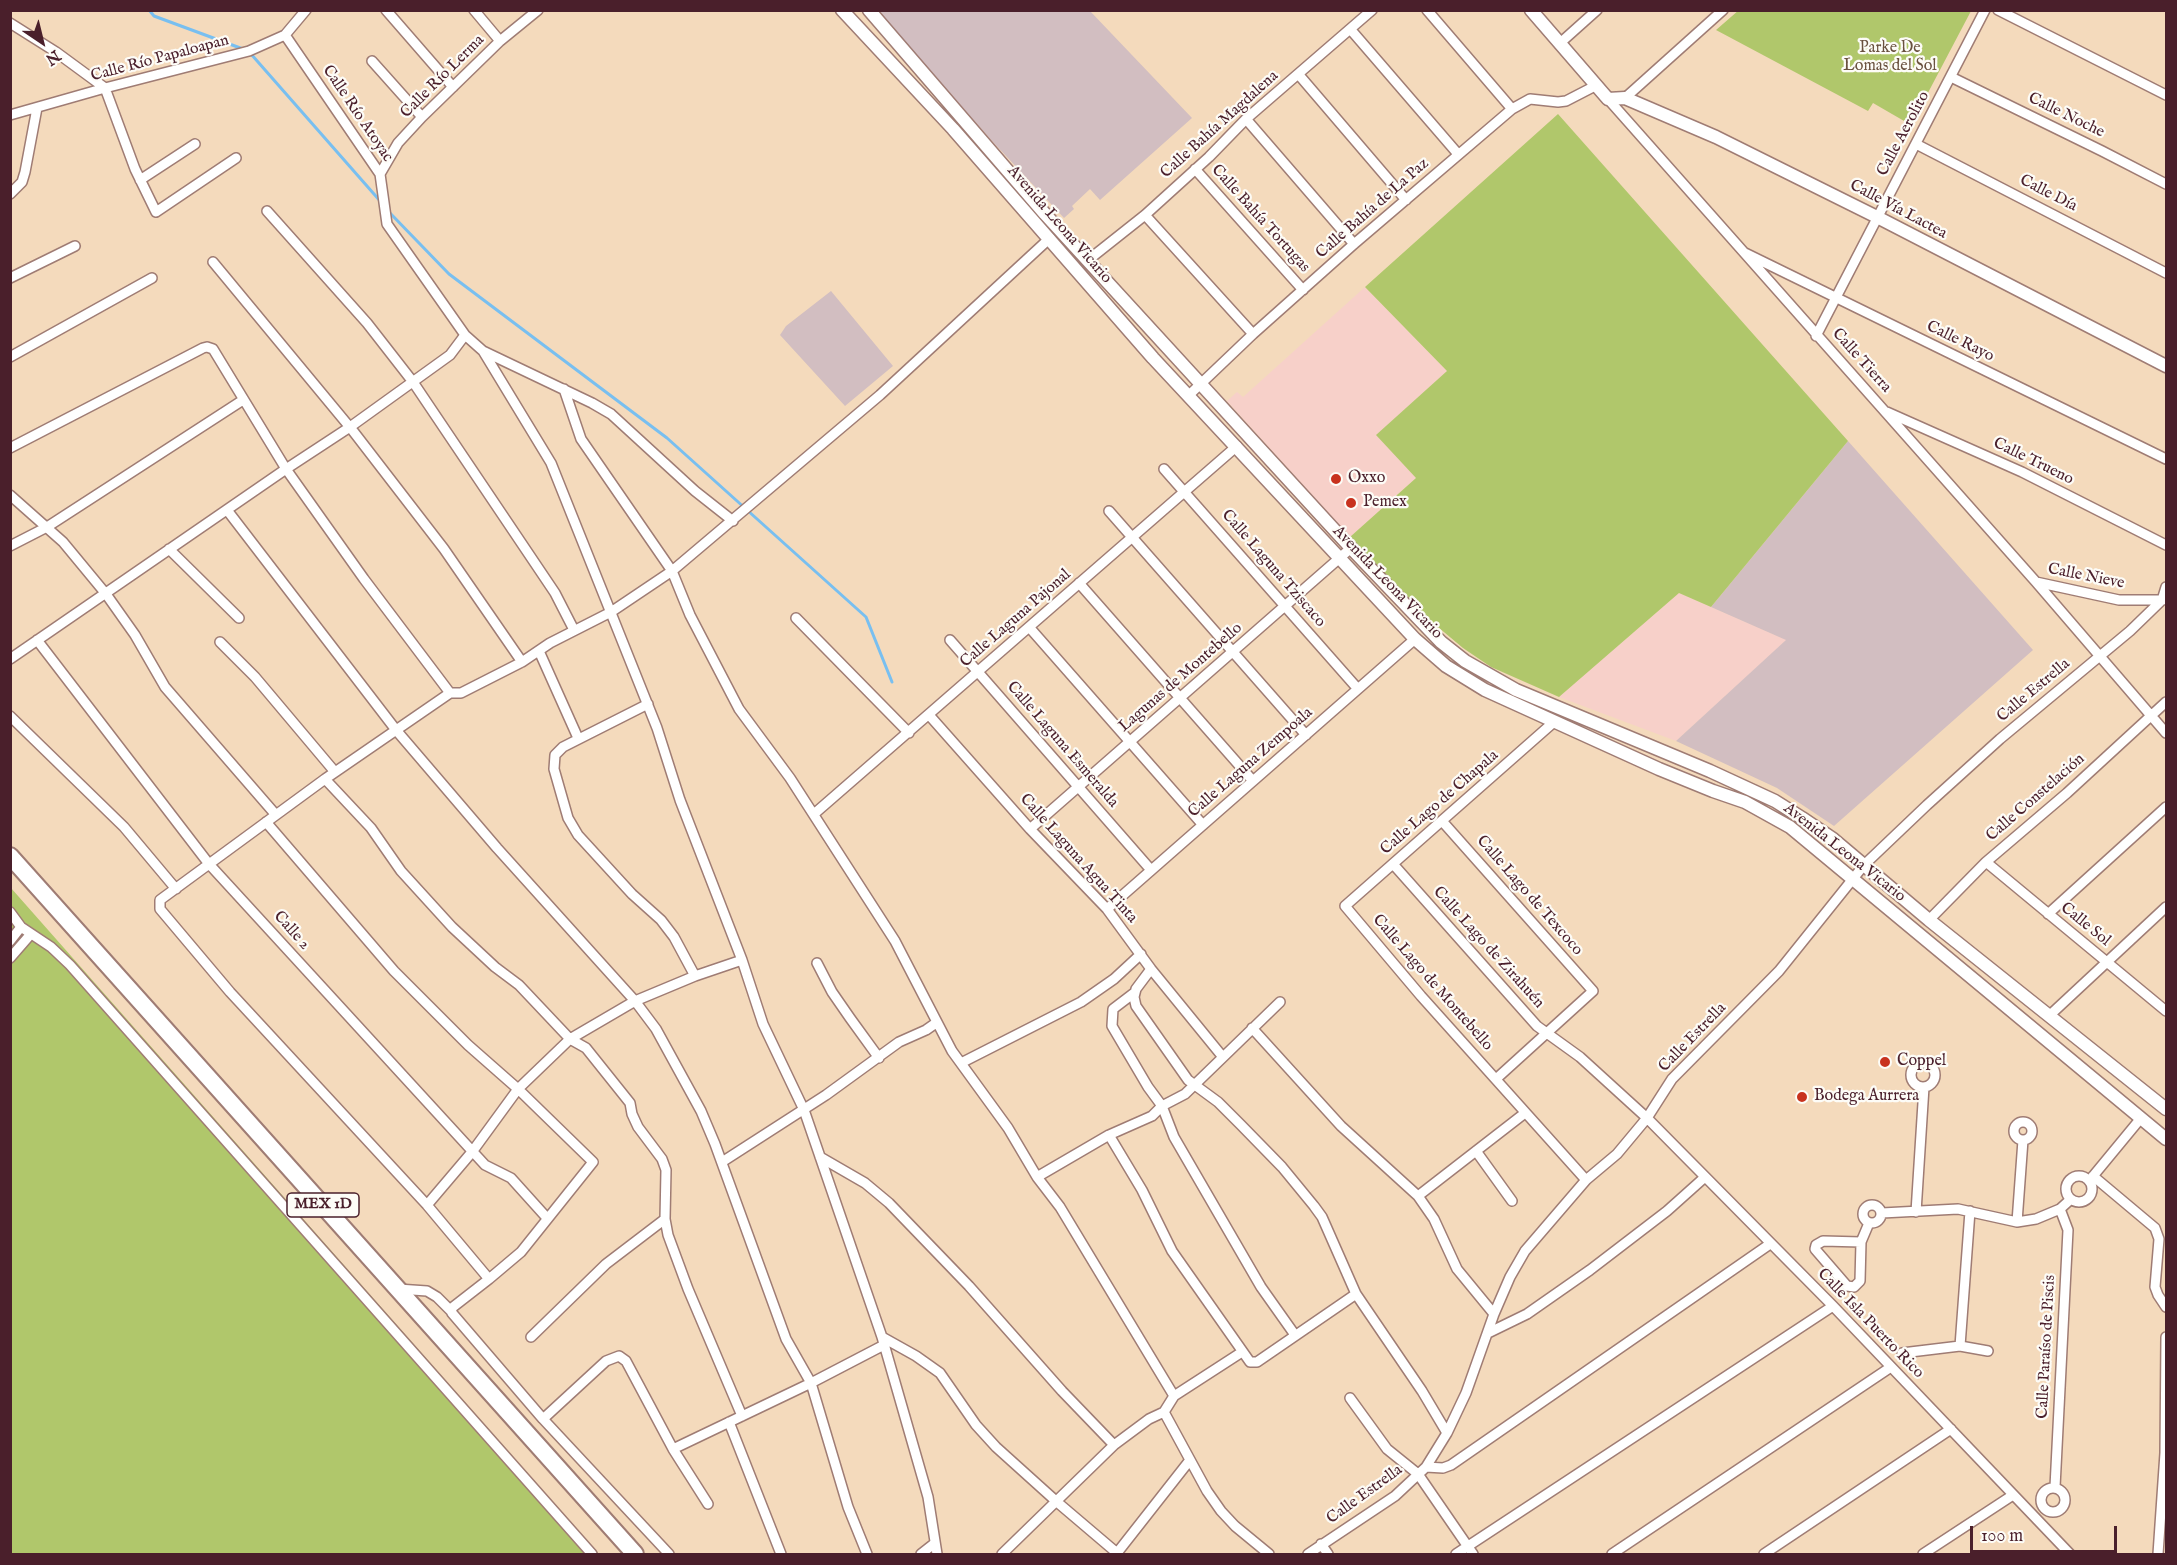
<!DOCTYPE html>
<meta charset="utf-8">
<style>
body{margin:0}
#map{position:relative;width:2177px;height:1565px;overflow:hidden;background:#f4dabc;font-family:"IM FELL English",serif}
canvas{display:block}
.frame{position:absolute;inset:0;border:12px solid #4a1f2b;pointer-events:none}
.north{position:absolute;left:12px;top:12px;width:60px;height:60px;-webkit-text-stroke:4px #fdfcf7;paint-order:stroke;rotate:145deg;font-size:16px;font-weight:700;line-height:24px;text-align:center;color:#4a1f2b}
.north::after{content:'';display:block;margin:auto;width:21px;height:27px;background:#4a1f2b;clip-path:polygon(50% 0,100% 100%,50% 72%,0 100%)}
.scale{position:absolute;left:1970px;top:1526px;width:147px;height:27px;box-sizing:border-box;border:3px solid #4a1f2b;border-top:0;padding-left:8px;font-size:18px;line-height:21px;white-space:nowrap;color:#4a1f2b;-webkit-text-stroke:4px #fdfcf7;paint-order:stroke}
</style>
<div id="map">
<canvas width="2177" height="1565"></canvas>
<div class="frame"></div>
<div class="north">N</div>
<div class="scale">100 m</div>
</div>
<script>
const g = document.querySelector('canvas').getContext('2d');
g.lineJoin = 'round';
function paint(path, color) { g.fillStyle = color; g.fill(path, 'evenodd'); }
const toPath = rows => new Path2D(rows.map(r => 'M' + r).join(''));
function strokePath(path, color, width, dash) { g.strokeStyle = color; g.lineWidth = width; g.lineCap = dash ? 'butt' : 'round'; g.setLineDash(dash || []); g.stroke(path); }
function drawText(font, color, halo, rows, align = 'center') {
  g.font = font + ' "IM FELL English",serif'; g.lineWidth = 4.5; g.setLineDash([]); g.textBaseline = 'middle'; g.strokeStyle = halo; g.fillStyle = color; for (const [text, x, y, turn = 0] of rows) {
    g.save(); g.translate(x, y); g.rotate((+turn || 0) * Math.PI / 180); g.textAlign = isNaN(turn) ? turn : align; if (halo) g.strokeText(text, 0, 0); g.fillText(text, 0, 0); g.restore();
  }
}
paint(toPath([
 [1365,287,1447,371,1377,435,1416,478,1350,537,1227,401,1237,392,1243,397],
 [1679,593,1787,640,1676,741,1559,697]
]), '#f7d0c9');
paint(toPath([
 [878,11,1090,11,1192,118,1100,200,1090,189,1072,206,1074,209,1064,218,992,141],
 [831,291,893,366,845,406,780,335,786,326],
 [1848,441,2033,650,1834,826,1777,788,1676,741,1786,640,1711,607]
]), '#d2bec1');
paint(toPath([
 [1739,10,1971,10,1971,11,1911,125,1873,103,1868,111,1716,30],
 [1558,114,1848,441,1711,607,1679,593,1559,697,1491,667,1463,648,1426,617,1350,537,1416,478,1376,435,1447,371,1365,287],
 [11,888,599,1554,11,1554]
]), '#b0c76b');
strokePath(toPath([
 [149,10,154,16,243,49],
 [251,54,381,202],
 [389,212,449,274,667,438,866,617,892,682]
]), '#78bff0', 3);
const street = toPath([
 [386,10,453,87],
 [474,10,500,41],
 [1427,10,1512,109],
 [1998,10,2166,95],
 [10,23,56,52,105,88,135,169,156,212,236,158],
 [1351,30,1458,154],
 [285,35,380,174,387,224,465,335,483,351,592,403,611,414,695,491,733,521],
 [1559,44,1597,10],
 [372,61,422,117],
 [1299,75,1406,200],
 [1951,77,2102,151,2166,184],
 [1625,98,1723,10],
 [1608,99,2036,582,2166,733],
 [10,115,105,88,249,51,285,35,306,10],
 [1246,119,1354,244],
 [1916,144,2166,273],
 [1195,169,1303,290],
 [380,174,398,143,422,117,500,41,538,10],
 [140,180,195,144],
 [10,194,22,182,25,172,37,108],
 [267,211,367,323,413,382,555,593,574,630],
 [1145,215,1253,334],
 [1745,253,2166,459],
 [1087,261,1145,215,1209,157,1246,119,1372,10],
 [213,262,353,431,444,549,522,662],
 [10,278,75,246],
 [1816,336,1985,10],
 [483,351,551,463,657,728,680,800,742,960,763,1024,804,1110,882,1337,928,1497,937,1554],
 [10,357,152,278],
 [564,389,581,439,672,571,690,615,739,709,790,778,895,941,952,1051,1008,1128,1037,1177,1060,1207,1174,1396,1164,1412,1149,1419,1114,1445,1002,1554],
 [1188,396,1253,334,1354,244,1512,109,1530,99,1558,102,1566,101,1597,85],
 [1887,412,2022,472,2166,545],
 [10,448,203,348,207,347,213,349,286,469,364,579,450,693],
 [1164,469,1358,689],
 [10,495,63,542,106,594,135,635,165,687,276,815],
 [227,510,396,730,497,848,635,1001,656,1029,701,1111,715,1144,786,1339,811,1383,848,1507,867,1554],
 [1109,511,1306,735],
 [10,546,47,527,243,400],
 [169,549,239,618],
 [2036,582,2119,600,2163,600],
 [1079,583,1253,781],
 [796,618,909,733],
 [1029,627,1203,825],
 [37,640,209,864,485,1165,511,1178,547,1218],
 [950,640,1151,870],
 [220,642,255,677,335,772],
 [539,651,578,738],
 [10,659,286,469,350,427,450,355,465,335],
 [648,704,563,747,555,755,554,769,568,818,578,835,632,894,661,920,674,937,695,976],
 [929,715,1030,829,1107,909,1151,969,1222,1056],
 [10,716,124,827,176,889],
 [1555,721,1345,906,1421,996,1586,1180],
 [325,779,371,828,401,871,452,927,495,967,519,985,570,1039,586,1048,630,1103,632,1114,638,1127,662,1159,666,1170,665,1219,668,1235,688,1289,742,1416],
 [814,814,1237,446],
 [1442,821,1593,991,1496,1079],
 [266,822,394,971,468,1045,518,1089,593,1162,521,1252,489,1279,427,1205,230,992,160,909,160,900,325,779,450,693,461,693,522,662,550,643,611,612,672,571,880,395,1050,238],
 [1030,829,1351,548],
 [1986,862,2166,1011],
 [1393,864,1537,1026,1580,1057,1647,1118,1833,1306,2070,1554],
 [1107,909,1415,639],
 [10,912,21,927,51,947,70,965,592,1554],
 [2048,914,2166,807],
 [1929,920,1986,862,2067,793,2166,702],
 [10,941,21,927],
 [10,958,30,935],
 [817,963,832,992,850,1018,879,1058],
 [1151,969,1136,989,1134,997,1136,1006,1188,1080,1218,1102,1241,1125,1282,1167,1314,1206,1322,1217,1356,1294,1422,1391,1447,1433],
 [1134,993,1113,1009,1112,1026,1148,1087,1162,1106,1174,1137,1261,1287,1295,1335],
 [2050,1015,2166,907],
 [1252,1028,1341,1126,1418,1196,1434,1219,1457,1269,1494,1314],
 [961,1063,1081,1002,1114,979,1141,954],
 '1911 1075a12 12 0 1 1 24 0a12 12 0 1 1-24 0Z',
 '2014 1131a9 9 0 1 1 18 0a9 9 0 1 1-18 0Z',
 [1109,1135,1142,1190,1172,1251,1250,1362,1257,1362,1356,1294],
 [1476,1151,1512,1201],
 [820,1157,865,1183,889,1203,969,1286,1062,1391,1114,1445],
 [722,1162,826,1095,899,1042,926,1030,936,1023],
 [2093,1176,2155,1228,2159,1239,2155,1287,2158,1295,2166,1307],
 '2066 1189a13 13 0 1 1 26 0a13 13 0 1 1-26 0Z',
 [1037,1177,1109,1135,1152,1116,1162,1106,1185,1094,1280,1002],
 [2089,1181,2141,1118],
 [1418,1196,1525,1113],
 '1863 1214a9 9 0 1 1 18 0a9 9 0 1 1-18 0Z',
 [427,1205,472,1152,518,1089,570,1039,635,1001,695,976,742,960],
 [1916,1212,1924,1087],
 [1882,1213,1958,1209,2017,1222,2036,1219,2060,1209,2071,1199],
 [2017,1222,2023,1140],
 [1861,1242,1823,1241,1816,1245,1815,1249,1847,1286,1854,1287,1860,1281,1861,1242,1869,1223],
 [489,1279,453,1307,451,1311,452,1313,543,1419,669,1554],
 [398,1289,427,1291,437,1297,451,1311],
 [1488,1333,1527,1314,1590,1270,1667,1211,1705,1177],
 [531,1337,606,1264,665,1219],
 [882,1337,916,1356,940,1373,976,1425,996,1447,1057,1502,1117,1553,1190,1460],
 [1960,1346,1970,1211],
 [1902,1353,1960,1346,1988,1351],
 [1174,1396,1242,1352],
 [1350,1398,1387,1449,1418,1474,1473,1554],
 [1164,1412,1207,1491,1221,1511,1235,1526,1269,1554],
 [543,1419,606,1361,619,1356,626,1361,673,1449,708,1504],
 [729,1422,781,1554],
 [673,1449,811,1383,884,1345],
 [1426,1467,1443,1468,1451,1465,1770,1244],
 [2055,1487,2068,1230,2060,1209],
 '2041 1500a12 12 0 1 1 24 0a12 12 0 1 1-24 0Z',
 [1321,1544,1328,1554],
 [921,1554,935,1543],
 [1308,1554,1395,1496,1426,1467,1447,1433,1466,1393,1494,1314,1510,1277,1525,1251,1586,1180,1617,1154,1647,1118,1672,1079,1779,971,1864,865,1927,805,2000,739,2130,631,2162,600,2166,587],
 [1456,1554,1833,1306],
 [1612,1554,1891,1367],
 [1764,1554,1951,1429],
 [1923,1554,2013,1495],
 [2158,1554,2165,1453,2166,1337]
]);
const secondary = toPath([
 [842,10,953,129,1153,358,1415,639,1446,666,1485,690,1659,769,1713,791,1745,802,1790,827,2166,1139],
 [869,10,1045,214,1351,548,1441,642,1465,661,1516,690,1710,771,1775,801,1802,818,1833,839,1929,920,2166,1109],
 [1531,10,1608,99,1625,98,1716,137,1877,217,2166,366]
]);
const highway = toPath([
 [10,856,635,1554]
]);
strokePath(street, '#9f7c74', 12);
strokePath(secondary, '#9f7c74', 15);
strokePath(highway, '#9f7c74', 20);
strokePath(street, '#fff', 9);
strokePath(secondary, '#fff', 12);
strokePath(highway, '#fff', 16);
for (const [x, y, r, color] of [
 [1336,479,6,"#c8321e"],
 [1351,503,6,"#c8321e"],
 [1885,1062,6,"#c8321e"],
 [1802,1097,6,"#c8321e"]
]) { const dot = new Path2D(); dot.arc(x, y, r, 0, 2 * Math.PI); g.fillStyle = color; g.fill(dot); strokePath(dot, '#fdfcf7', 2); }
for (const [x, y, w] of [
 [323,1205,72]
]) { const box = new Path2D(); box.roundRect(x - w / 2, y - 12, w, 24, 4.5); g.fillStyle = '#fdfcf7'; g.fill(box); strokePath(box, '#4a1f2b', 1.5); }
drawText('bold 15px', '#4a1f2b', null, [
 ["MEX 1D",323,1205]
]);
drawText('16px', '#69513e', '#fdfcf7', [
 ["Parke De",1890,49],
 ["Lomas del Sol",1890,67]
]);
drawText('16px', '#4a1f2b', '#fdfcf7', [
 ["Calle Río Papaloapan",160,59,-15],
 ["Calle Río Lerma",443,77,-45],
 ["Calle Río Atoyac",357,114,56],
 ["Calle Noche",2066,116,26],
 ["Calle Bahía Magdalena",1220,125,-42],
 ["Calle Aerolito",1904,134,-62],
 ["Calle Día",2048,194,27],
 ["Calle Bahía de La Paz",1373,209,-41],
 ["Calle Vía Lactea",1898,210,28],
 ["Calle Bahía Tortugas",1260,219,48],
 ["Avenida Leona Vicario",1059,225,49],
 ["Calle Rayo",1960,342,26],
 ["Calle Tierra",1861,361,48],
 ["Calle Trueno",2033,462,26],
 ["Calle Laguna Tziscaco",1273,569,49],
 ["Calle Nieve",2086,577,11],
 ["Avenida Leona Vicario",1387,583,46],
 ["Calle Laguna Pajonal",1016,619,-41],
 ["Lagunas de Montebello",1181,678,-41],
 ["Calle Estrella",2034,691,-40],
 ["Calle Laguna Esmeralda",1062,745,49],
 ["Calle Laguna Zempoala",1251,763,-41],
 ["Calle Constelación",2036,798,-41],
 ["Calle Lago de Chapala",1440,803,-41],
 ["Avenida Leona Vicario",1844,853,38],
 ["Calle Laguna Agua Tinta",1078,859,48],
 ["Calle Lago de Texcoco",1529,896,49],
 ["Calle Sol",2085,925,39],
 ["Calle 2",291,931,48],
 ["Calle Lago de Zirahuén",1488,948,48],
 ["Calle Lago de Montebello",1432,983,49],
 ["Calle Estrella",1693,1038,-46],
 ["Calle Isla Puerto Rico",1870,1324,46],
 ["Calle Paraíso de Piscis",2047,1347,-87],
 ["Calle Estrella",1365,1495,-36]
]);
drawText('16px', '#4a1f2b', '#fdfcf7', [
 ["Oxxo",1348,479],
 ["Pemex",1363,503],
 ["Coppel",1897,1062],
 ["Bodega Aurrera",1814,1097]
], 'left');
</script>
